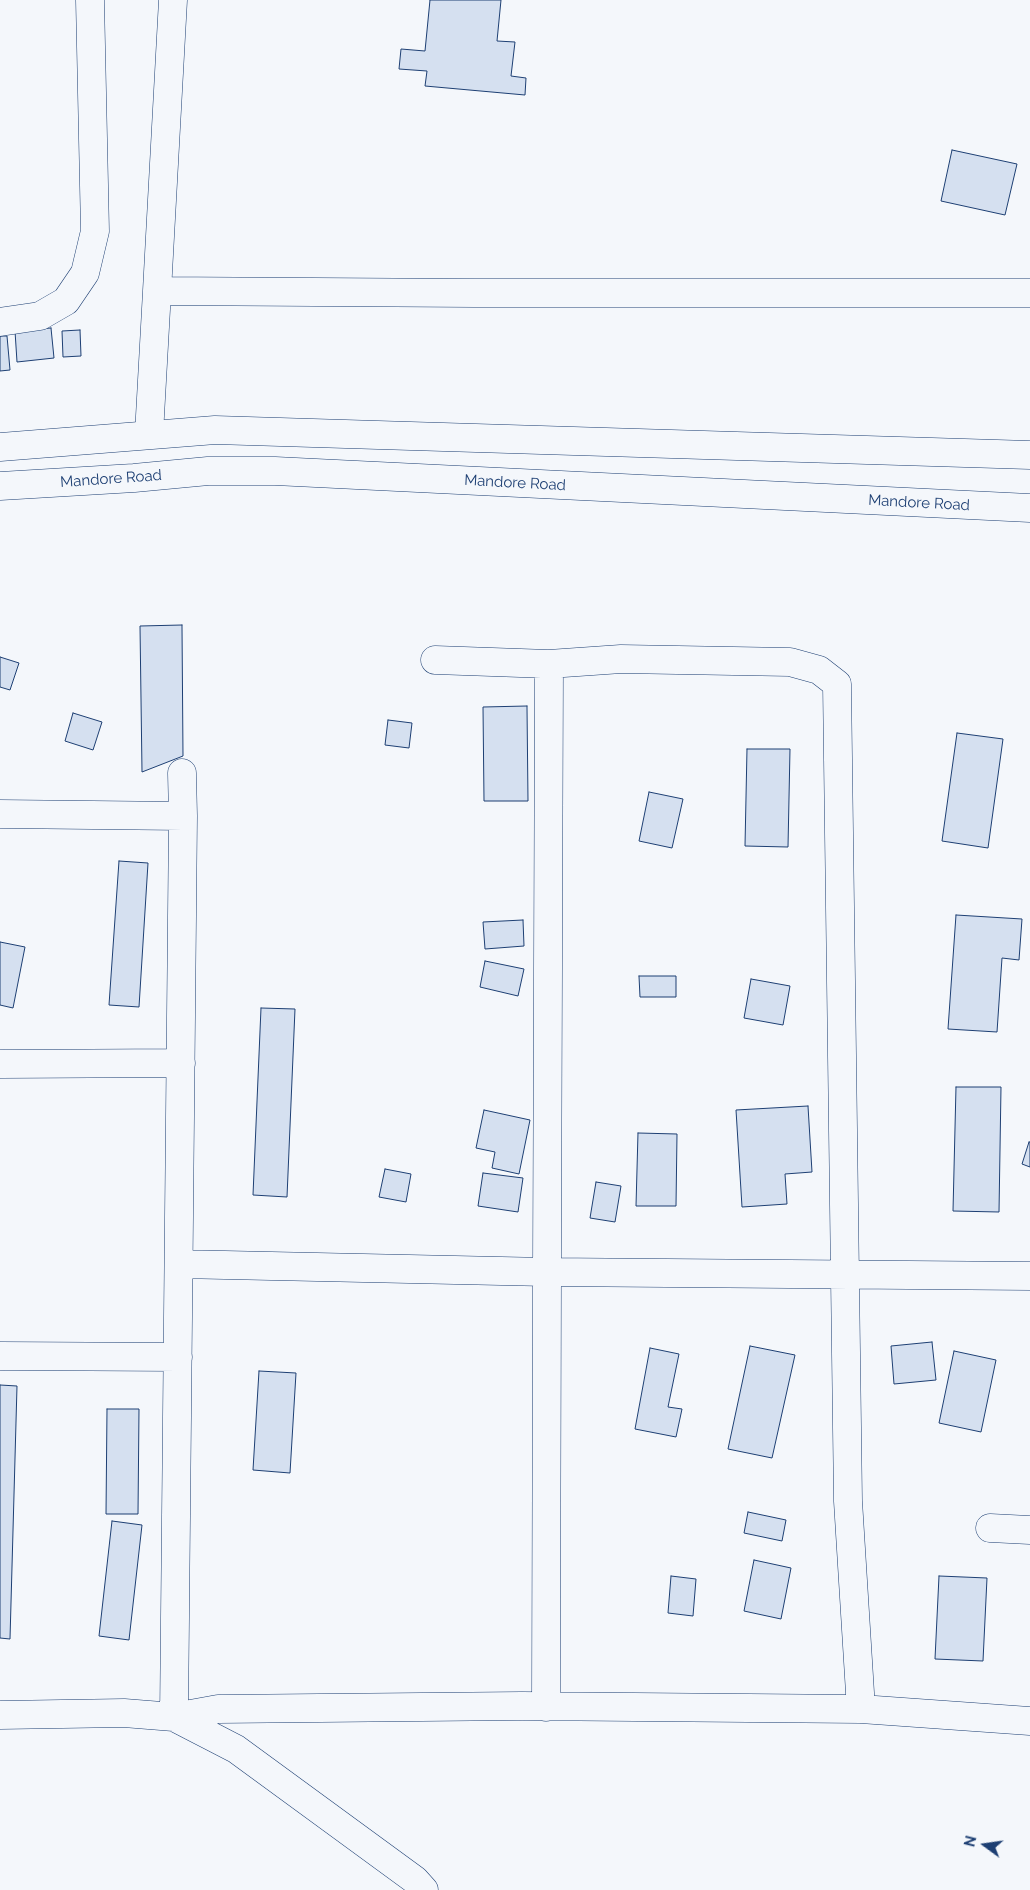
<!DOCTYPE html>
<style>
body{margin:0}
#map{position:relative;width:1030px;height:1890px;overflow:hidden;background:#f4f7fb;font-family:Raleway,sans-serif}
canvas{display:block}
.north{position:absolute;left:960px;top:1820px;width:50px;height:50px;-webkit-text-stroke:4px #f4f7fb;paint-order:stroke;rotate:284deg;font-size:14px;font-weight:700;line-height:20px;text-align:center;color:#1d3f73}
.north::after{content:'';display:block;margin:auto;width:18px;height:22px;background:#1d3f73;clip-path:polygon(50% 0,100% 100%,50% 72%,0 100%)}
</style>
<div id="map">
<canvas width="1030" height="1890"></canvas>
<div class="north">N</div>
</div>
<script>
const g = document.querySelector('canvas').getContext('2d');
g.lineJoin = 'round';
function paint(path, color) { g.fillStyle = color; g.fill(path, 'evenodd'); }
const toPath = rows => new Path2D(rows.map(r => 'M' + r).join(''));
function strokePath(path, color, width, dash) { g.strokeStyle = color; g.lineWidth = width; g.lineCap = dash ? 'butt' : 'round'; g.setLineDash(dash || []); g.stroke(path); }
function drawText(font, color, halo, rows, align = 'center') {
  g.font = font + ' Raleway,sans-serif'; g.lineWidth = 4; g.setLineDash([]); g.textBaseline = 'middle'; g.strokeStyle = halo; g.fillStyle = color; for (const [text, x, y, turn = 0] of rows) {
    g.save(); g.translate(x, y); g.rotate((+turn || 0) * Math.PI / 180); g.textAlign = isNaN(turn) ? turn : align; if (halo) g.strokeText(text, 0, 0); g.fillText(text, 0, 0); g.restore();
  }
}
const building = toPath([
 [430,0,501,0,497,41,515,42,511,76,526,78,525,95,425,86,427,71,399,69,401,49,425,51,430,0],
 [952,150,1017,164,1005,215,941,201,952,150],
 [51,328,54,358,17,362,15,331,51,328],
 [80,330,81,356,63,357,62,331,80,330],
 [0,336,7,336,10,370,0,371,0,336],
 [182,625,183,756,142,772,140,626,182,625],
 [0,657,19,663,10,690,0,687,0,657],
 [527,706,528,801,484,801,483,707,527,706],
 [73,713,102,722,93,750,65,741,73,713],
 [388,720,412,723,409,748,385,745,388,720],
 [957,733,1003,739,988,848,942,841,957,733],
 [747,749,790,749,788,847,745,846,747,749],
 [649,792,683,799,672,848,639,841,649,792],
 [119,861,148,863,139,1007,109,1005,119,861],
 [956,915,1022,919,1019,960,1002,958,997,1032,948,1029,956,915],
 [523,920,524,946,485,949,483,922,523,920],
 [0,942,25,947,13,1008,0,1005,0,942],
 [485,961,524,969,518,996,480,987,485,961],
 [639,976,676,976,676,997,640,997,639,976],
 [751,979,790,986,783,1025,744,1018,751,979],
 [261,1008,295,1009,287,1197,253,1195,261,1008],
 [956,1087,1001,1087,999,1212,953,1211,956,1087],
 [808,1106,812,1172,785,1174,787,1204,742,1207,736,1110,808,1106],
 [484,1110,530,1120,519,1174,492,1168,495,1152,476,1148,484,1110],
 [638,1133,677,1134,676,1206,636,1206,638,1133],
 [1029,1142,1030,1142,1030,1167,1022,1164,1029,1142],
 [385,1169,411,1174,406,1202,379,1197,385,1169],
 [483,1173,523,1178,518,1212,478,1206,483,1173],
 [596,1182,621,1186,615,1222,590,1218,596,1182],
 [932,1342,936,1380,894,1384,891,1346,932,1342],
 [750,1346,795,1355,772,1458,728,1449,750,1346],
 [650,1348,679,1354,668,1407,682,1409,676,1437,635,1429,650,1348],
 [954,1351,996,1360,981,1432,939,1423,954,1351],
 [259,1371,296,1373,290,1473,253,1470,259,1371],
 [0,1385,17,1386,10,1639,0,1638,0,1385],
 [107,1409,139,1409,138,1514,106,1514,107,1409],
 [748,1512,786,1520,782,1541,744,1533,748,1512],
 [112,1521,142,1525,129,1640,99,1636,112,1521],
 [754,1560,791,1568,781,1619,744,1611,754,1560],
 [671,1576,696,1579,693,1616,668,1613,671,1576],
 [939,1576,987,1578,983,1661,935,1659,939,1576]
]);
paint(building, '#d5e0f0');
strokePath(building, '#1d3f73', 1);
const street = toPath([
 [157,291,173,0],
 [0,322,40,316,66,301,85,273,95,231,90,0],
 [149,434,157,291,474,293,1030,293],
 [549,664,621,659,790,662,819,670,837,684,848,1501,861,1709],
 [182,773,183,816,174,1717,218,1709,522,1706,861,1709,1030,1721],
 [0,814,183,816],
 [0,1064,181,1063],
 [179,1264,547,1272,549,664,435,660],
 [0,1356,178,1357],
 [990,1528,1030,1530],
 [546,1707,547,1272,1030,1276],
 [0,1715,124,1713,174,1717,236,1749,415,1880,424,1890]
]);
const highway = toPath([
 [0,447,215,430,1030,455],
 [0,486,134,478,208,471,275,471,1030,508]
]);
strokePath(street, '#1d3f73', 29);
strokePath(highway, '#1d3f73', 29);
strokePath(street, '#f4f7fb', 28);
strokePath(highway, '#f4f7fb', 28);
drawText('15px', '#1d3f73', '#f4f7fb', [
 ["Mandore Road",111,479,-4],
 ["Mandore Road",515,483,3],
 ["Mandore Road",919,503,3]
]);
</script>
